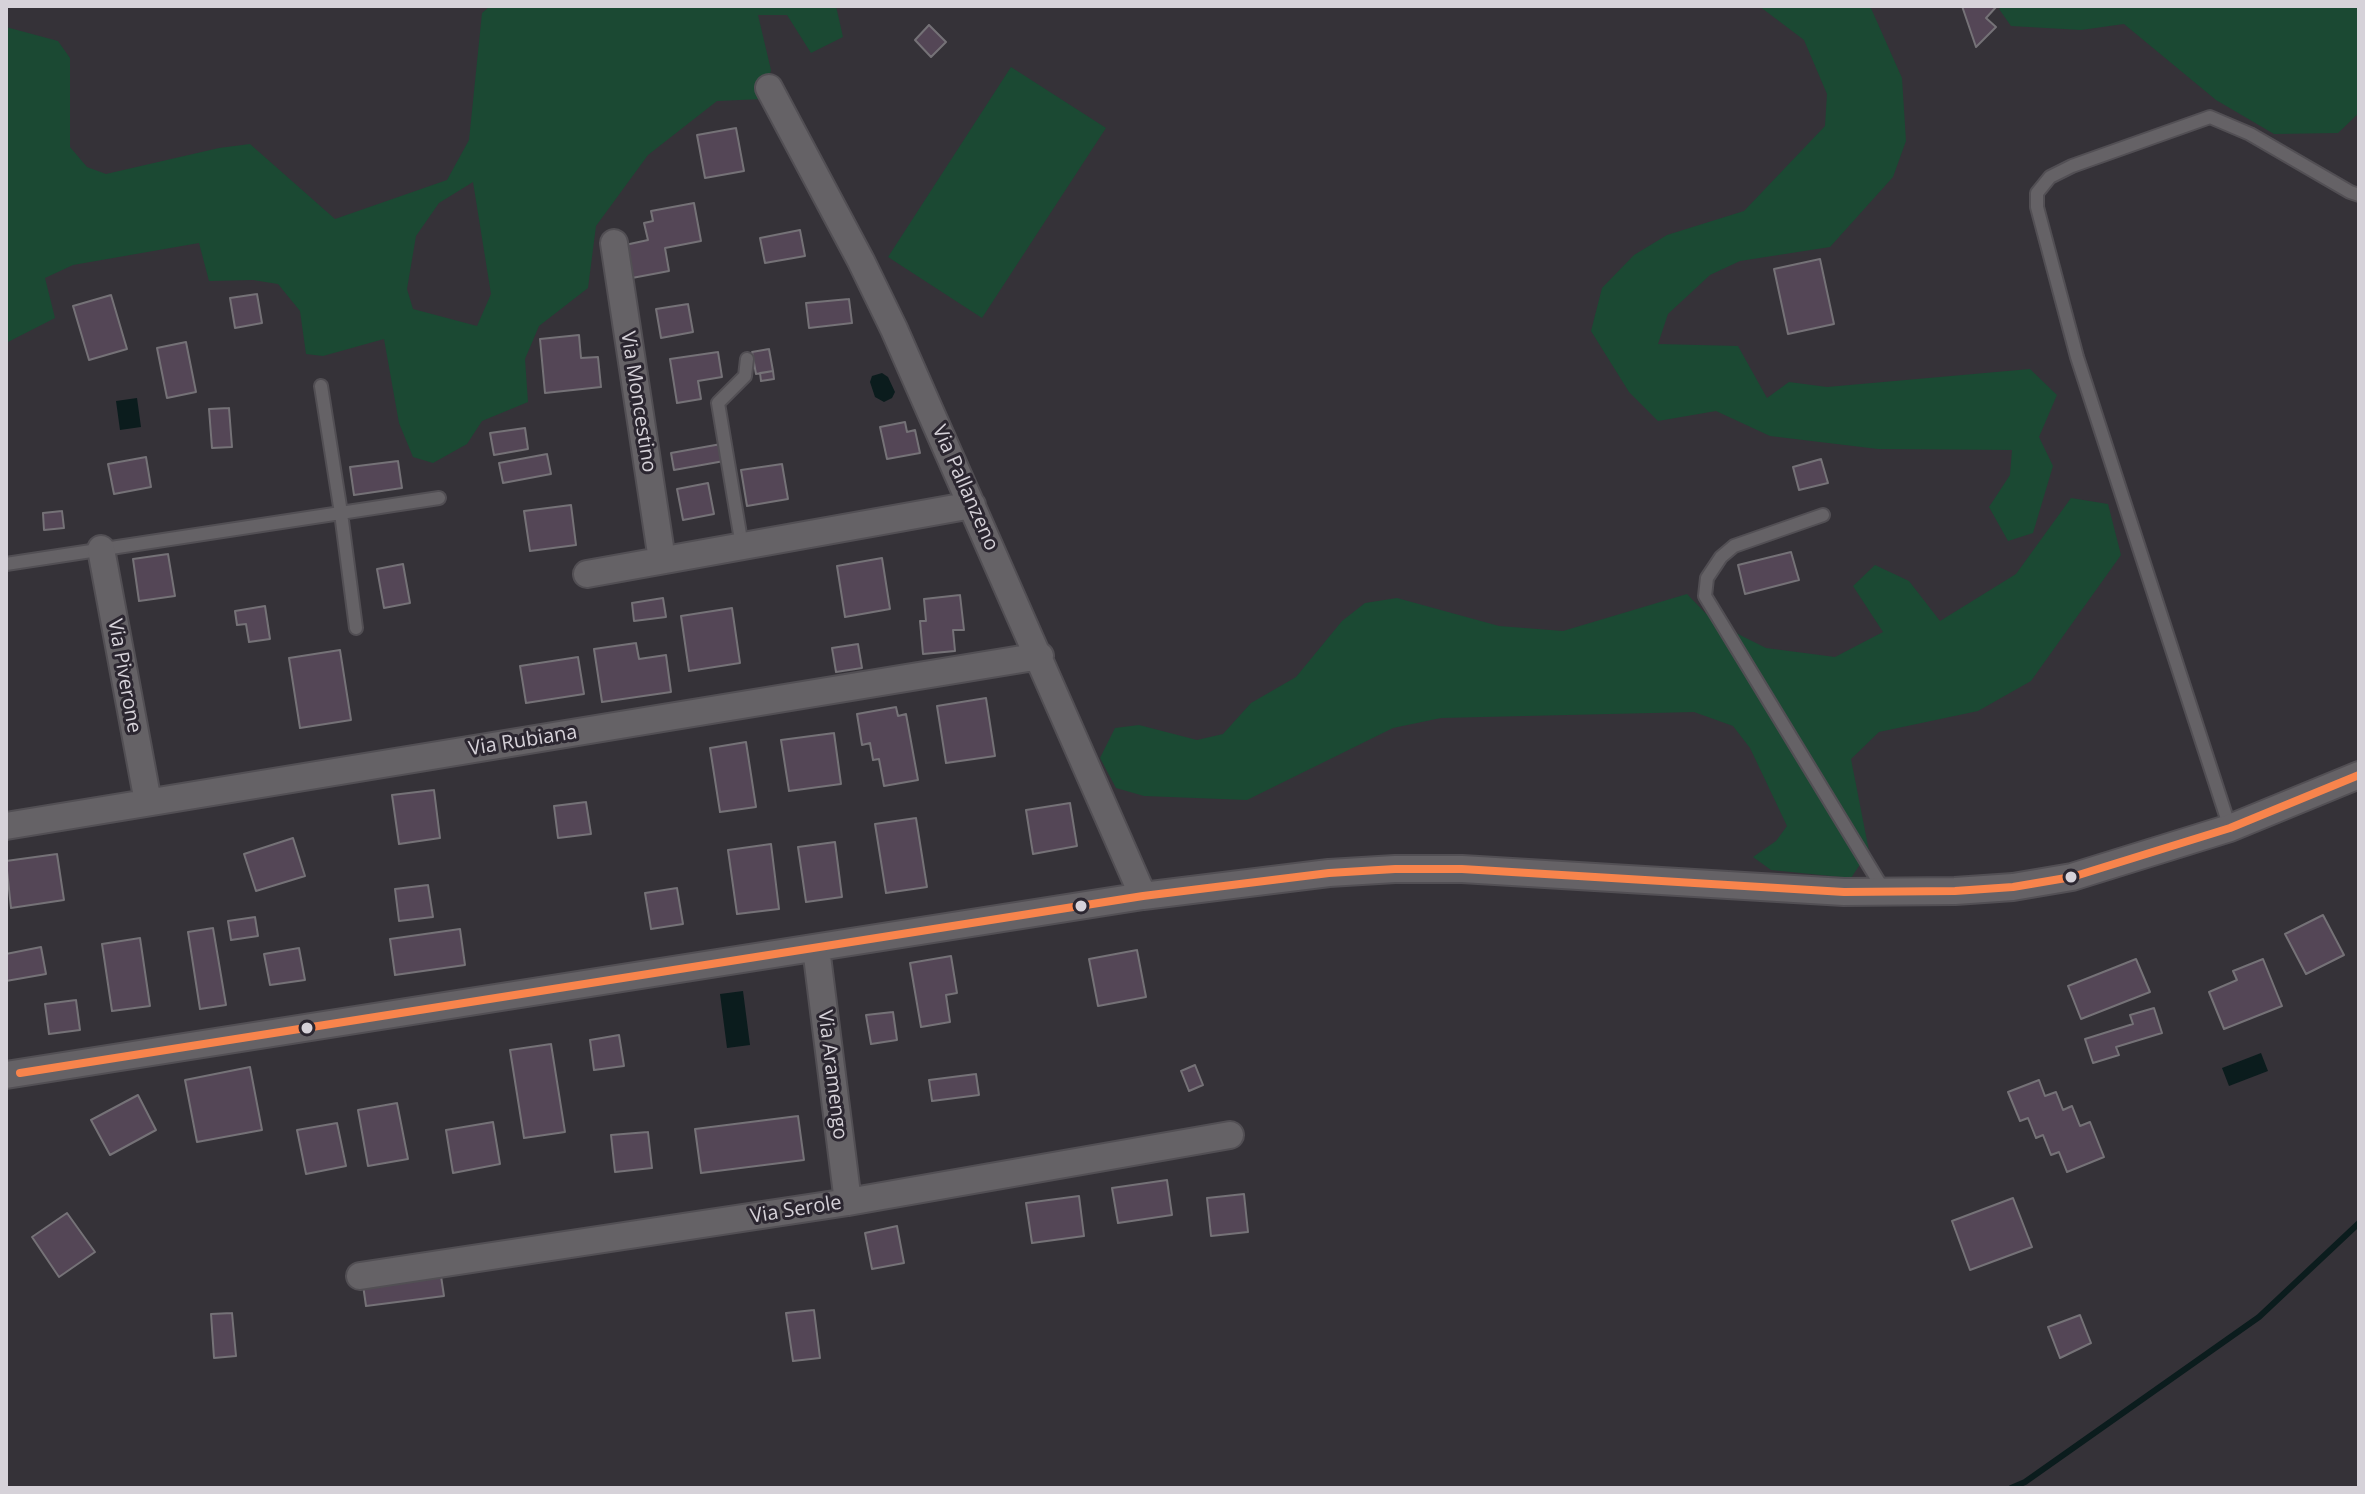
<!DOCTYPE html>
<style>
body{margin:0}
#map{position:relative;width:2365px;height:1494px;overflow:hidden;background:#353238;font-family:"Open Sans",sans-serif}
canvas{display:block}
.frame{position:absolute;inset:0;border:8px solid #d6d2d9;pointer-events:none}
</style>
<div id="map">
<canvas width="2365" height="1494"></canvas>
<div class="frame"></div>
</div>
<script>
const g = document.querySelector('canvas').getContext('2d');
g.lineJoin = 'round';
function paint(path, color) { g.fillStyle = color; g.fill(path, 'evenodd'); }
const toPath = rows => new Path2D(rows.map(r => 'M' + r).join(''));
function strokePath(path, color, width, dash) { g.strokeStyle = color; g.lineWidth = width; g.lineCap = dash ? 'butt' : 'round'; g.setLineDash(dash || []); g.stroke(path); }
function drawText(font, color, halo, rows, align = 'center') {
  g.font = font + ' "Open Sans",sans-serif'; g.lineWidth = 6; g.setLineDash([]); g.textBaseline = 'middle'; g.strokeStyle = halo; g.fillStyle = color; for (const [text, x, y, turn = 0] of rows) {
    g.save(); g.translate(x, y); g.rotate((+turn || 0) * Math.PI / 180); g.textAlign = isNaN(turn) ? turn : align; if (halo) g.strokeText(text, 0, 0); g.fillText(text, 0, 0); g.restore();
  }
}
paint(toPath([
 [490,6,836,6,843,37,811,53,787,15,758,15,771,70,763,99,717,101,648,155,596,226,588,288,539,326,525,359,528,402,482,421,467,444,433,463,413,457,399,423,384,339,323,356,306,354,300,311,278,284,253,280,209,281,199,243,73,265,45,278,55,318,6,343,6,27,58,41,70,58,70,147,87,167,106,174,219,148,250,144,335,219,447,180,469,140,482,13],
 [473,182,491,294,477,326,413,309,407,289,416,236,439,203],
 [1759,6,1870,6,1902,78,1906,141,1893,177,1830,247,1740,261,1710,275,1668,314,1658,344,1738,346,1767,398,1789,382,1827,387,2030,369,2057,395,2039,437,2053,466,2033,533,2008,541,1989,507,2010,475,2012,450,1878,449,1770,436,1716,411,1658,421,1629,392,1591,331,1602,288,1634,255,1667,235,1744,211,1825,126,1827,94,1804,40],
 [2003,6,2359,6,2359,113,2338,133,2274,134,2216,100,2124,24,2081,30,2011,26,1999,9],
 [1011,67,1106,128,982,318,888,257],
 [2071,498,2108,504,2121,555,2031,681,1978,711,1879,732,1851,759,1869,851,1851,878,1771,870,1753,857,1776,841,1787,826,1750,748,1733,726,1694,712,1441,718,1393,728,1247,800,1144,796,1116,788,1100,758,1115,728,1139,725,1197,740,1223,734,1251,703,1296,677,1342,621,1365,603,1397,598,1499,626,1563,631,1687,594,1714,622,1766,648,1835,657,1883,632,1853,586,1875,565,1909,581,1940,621,2016,574]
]), '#1b4933');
paint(toPath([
 [882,373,888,377,895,392,892,398,884,402,875,397,870,382,872,376],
 [137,398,141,427,120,430,116,401],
 [743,991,750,1045,727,1048,720,994],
 [2261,1053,2268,1071,2229,1086,2222,1068]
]), '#0b1c1d');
strokePath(toPath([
 [2011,1488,2025,1482,2259,1317,2359,1223]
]), '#0b1c1d', 6);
const building = toPath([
 [1962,6,1997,6,1986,18,1996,27,1976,47,1962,6],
 [929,25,946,42,931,57,915,40,929,25],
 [736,128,744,171,705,178,697,135,736,128],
 [694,203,701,241,665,248,669,271,632,278,625,245,648,240,644,223,653,221,651,211,694,203],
 [800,230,805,256,765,263,760,238,800,230],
 [1820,259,1834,324,1788,334,1774,269,1820,259],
 [257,294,262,323,235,328,230,298,257,294],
 [111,295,127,349,89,360,73,306,111,295],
 [849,299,852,323,809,328,806,303,849,299],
 [688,304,693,332,661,338,656,309,688,304],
 [579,335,581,358,598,357,601,387,545,393,540,339,579,335],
 [186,342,196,392,167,398,157,348,186,342],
 [769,349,773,371,756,374,752,352,769,349],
 [718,352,722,377,698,381,701,399,677,403,670,359,718,352],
 [773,371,774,379,761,381,760,373,773,371],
 [229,408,232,447,212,448,209,409,229,408],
 [905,422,907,432,915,430,920,453,887,459,880,427,905,422],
 [525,428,528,449,494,455,490,433,525,428],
 [721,444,724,461,674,470,671,453,721,444],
 [547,454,551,474,503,483,499,463,547,454],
 [146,457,151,487,114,494,108,464,146,457],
 [1821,459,1828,483,1799,490,1793,467,1821,459],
 [398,461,402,488,354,495,350,467,398,461],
 [782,464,788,499,747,506,741,470,782,464],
 [708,483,714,514,683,520,677,489,708,483],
 [571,505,576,545,530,551,524,511,571,505],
 [62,511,64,528,44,530,43,513,62,511],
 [1791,552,1799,580,1745,594,1738,565,1791,552],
 [168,554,175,596,139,601,133,559,168,554],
 [882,558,890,609,845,617,837,566,882,558],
 [403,564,410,603,384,608,377,569,403,564],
 [960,595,964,630,953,630,955,651,923,654,920,621,926,621,924,599,960,595],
 [663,598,666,617,634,621,632,603,663,598],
 [265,606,270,639,249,642,246,624,237,625,235,611,265,606],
 [732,608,740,663,689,671,681,616,732,608],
 [636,643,639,659,666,655,671,692,602,702,594,649,636,643],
 [858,644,862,668,836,672,832,648,858,644],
 [340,650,351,720,300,728,289,658,340,650],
 [578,657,584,694,526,703,520,666,578,657],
 [986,698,995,756,946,763,937,706,986,698],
 [896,707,898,716,906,714,918,780,884,786,879,759,873,760,870,743,862,745,857,714,896,707],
 [834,733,841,784,789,791,781,740,834,733],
 [746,742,756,807,720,812,710,748,746,742],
 [434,790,440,838,399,844,392,795,434,790],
 [586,802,591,834,558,838,554,806,586,802],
 [1070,803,1077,846,1033,854,1026,810,1070,803],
 [916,818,927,887,886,893,875,824,916,818],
 [293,838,305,876,256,891,244,854,293,838],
 [835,842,842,897,806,902,798,847,835,842],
 [771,844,779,909,737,914,728,850,771,844],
 [57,854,64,900,11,908,6,861,57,854],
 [428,885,433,917,399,921,395,889,428,885],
 [677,888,683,924,651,929,645,893,677,888],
 [2323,915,2344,955,2306,974,2285,934,2323,915],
 [255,917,258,936,231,940,228,921,255,917],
 [213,928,226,1005,200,1009,188,932,213,928],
 [460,929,465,965,395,975,390,939,460,929],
 [140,938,150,1006,112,1011,102,944,140,938],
 [41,947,46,974,6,981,6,954,41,947],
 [299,948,305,980,270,985,264,954,299,948],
 [1137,950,1146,997,1098,1006,1089,959,1137,950],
 [951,956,957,993,946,995,950,1022,921,1027,910,963,951,956],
 [2136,959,2150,992,2081,1019,2068,986,2136,959],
 [2263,959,2282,1006,2224,1029,2209,992,2237,980,2233,971,2263,959],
 [76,1000,80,1030,49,1034,45,1004,76,1000],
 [2154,1008,2162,1033,2116,1047,2119,1055,2093,1063,2085,1039,2133,1024,2130,1015,2154,1008],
 [893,1012,897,1040,871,1044,866,1015,893,1012],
 [619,1035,624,1066,594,1070,590,1040,619,1035],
 [551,1044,565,1132,524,1138,510,1050,551,1044],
 [1195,1065,1203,1085,1189,1091,1181,1071,1195,1065],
 [250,1067,262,1130,197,1142,185,1080,250,1067],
 [976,1074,979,1095,932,1101,929,1080,976,1074],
 [2039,1080,2045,1096,2056,1092,2063,1110,2072,1106,2080,1126,2090,1122,2104,1157,2067,1172,2059,1152,2051,1155,2043,1135,2036,1138,2028,1118,2020,1121,2008,1092,2039,1080],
 [138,1095,156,1130,110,1155,91,1120,138,1095],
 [397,1103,408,1159,368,1166,358,1110,397,1103],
 [798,1116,804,1160,701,1173,695,1129,798,1116],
 [493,1122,500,1164,453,1173,446,1130,493,1122],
 [337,1123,346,1166,306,1174,297,1130,337,1123],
 [648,1132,652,1168,615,1172,611,1135,648,1132],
 [1167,1180,1172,1215,1118,1223,1112,1188,1167,1180],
 [1244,1194,1248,1232,1211,1236,1207,1198,1244,1194],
 [1079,1196,1084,1236,1032,1243,1026,1203,1079,1196],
 [2013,1198,2032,1247,1970,1270,1952,1221,2013,1198],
 [67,1213,95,1252,59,1277,32,1237,67,1213],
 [897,1226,904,1263,872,1269,865,1233,897,1226],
 [441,1276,444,1296,366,1306,363,1285,441,1276],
 [814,1310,820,1358,793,1361,786,1313,814,1310],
 [232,1313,236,1356,214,1358,211,1314,232,1313],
 [2080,1315,2091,1343,2060,1358,2048,1327,2080,1315]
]);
paint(building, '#544656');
strokePath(building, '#757277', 2);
const service = toPath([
 [321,386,341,513,356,628],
 [1823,515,1734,546,1721,557,1707,578,1705,596,1885,892],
 [742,546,718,403,745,376,747,359],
 [6,564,439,498],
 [2230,828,2077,357,2037,207,2037,193,2050,177,2072,166,2210,117,2250,134,2350,192,2359,195]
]);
const minor = toPath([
 [769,88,861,261,894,329,1143,896],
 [614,243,662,560],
 [101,549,148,802],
 [587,574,972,505],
 [6,826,1040,656],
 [816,948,848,1202],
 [6,1075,1143,896,1329,873,1395,869,1462,869,1844,892,1955,891,2013,887,2072,877,2230,828,2359,775],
 [360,1276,848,1202,1230,1135]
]);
strokePath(service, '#524f54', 16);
strokePath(minor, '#524f54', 30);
strokePath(service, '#656266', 12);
strokePath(minor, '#656266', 26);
strokePath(toPath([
 [20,1073,1143,896,1329,873,1395,869,1462,869,1844,892,1955,891,2013,887,2072,877,2230,828,2359,775]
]), '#f8844c', 8);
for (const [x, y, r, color] of [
 [2071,877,7,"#d6d2d9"],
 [1081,906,7,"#d6d2d9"],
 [307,1028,7,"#d6d2d9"]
]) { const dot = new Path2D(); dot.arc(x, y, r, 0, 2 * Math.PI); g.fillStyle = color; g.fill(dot); strokePath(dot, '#2b2630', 3); }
drawText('20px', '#d6d2d9', '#2b2630', [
 ["Via Moncestino",638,402,81],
 ["Via Pallanzeno",965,488,66],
 ["Via Piverone",124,676,80],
 ["Via Rubiana",523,741,-9],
 ["Via Aramengo",832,1075,83],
 ["Via Serole",796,1210,-9]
]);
</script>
